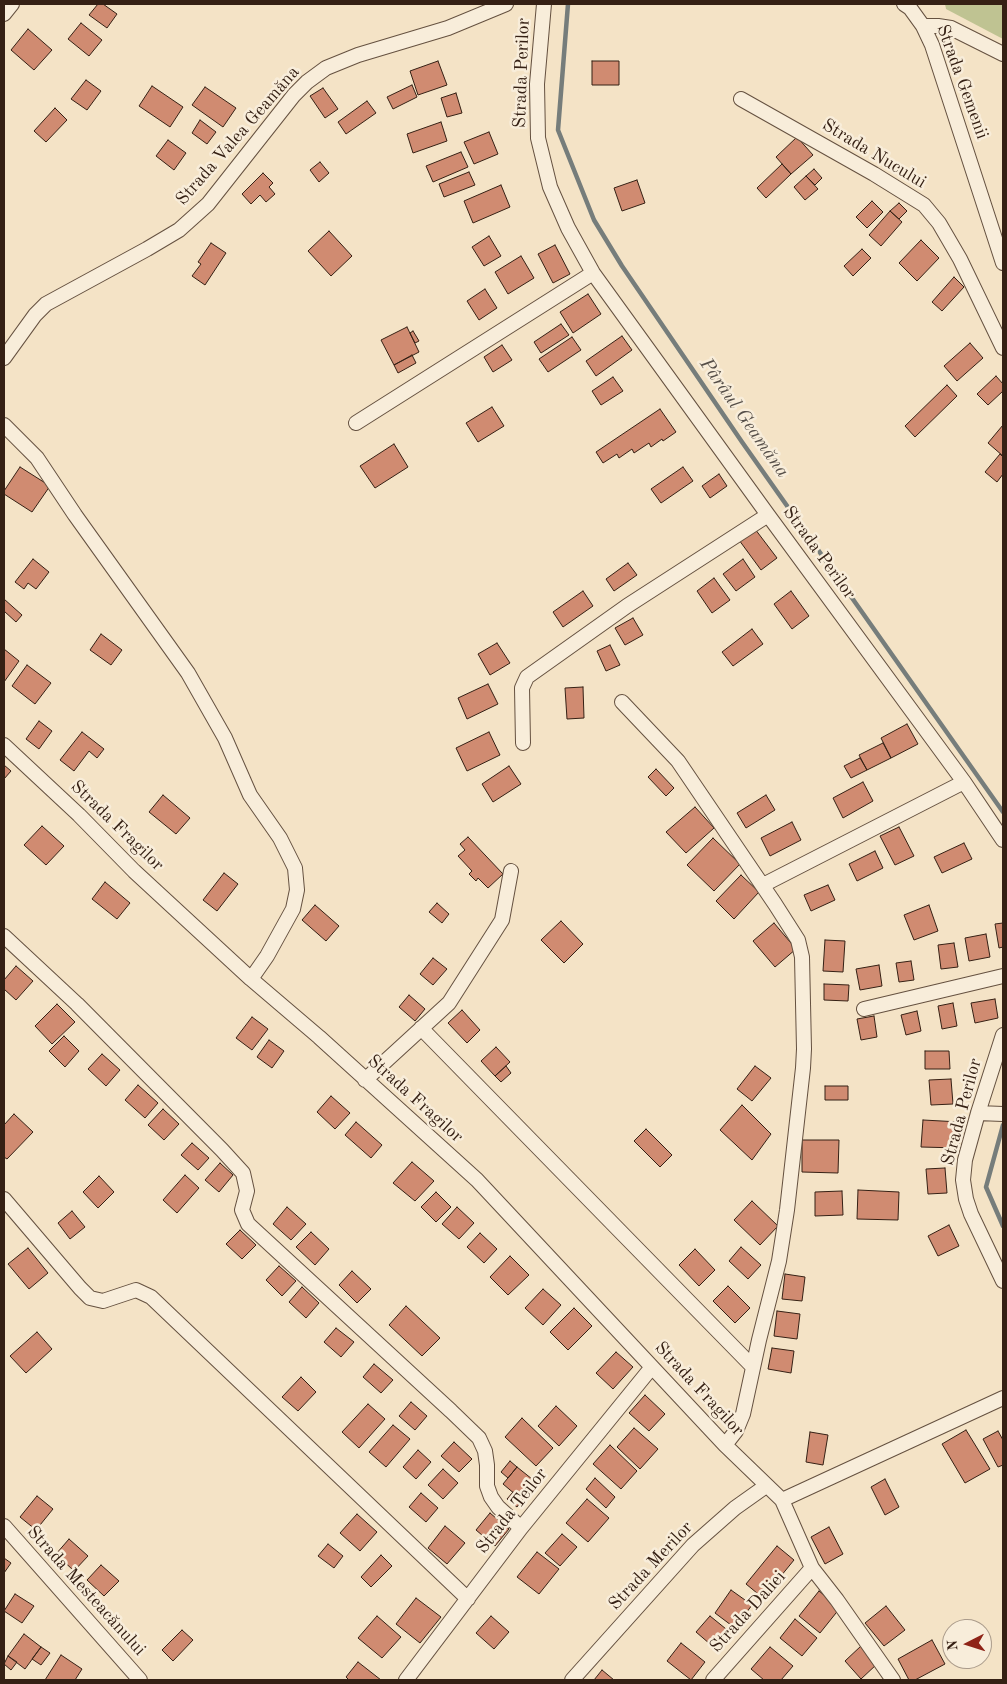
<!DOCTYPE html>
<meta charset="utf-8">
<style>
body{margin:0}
#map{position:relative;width:1007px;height:1684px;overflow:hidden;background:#f4e3c6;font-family:"Old Standard TT",serif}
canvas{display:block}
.frame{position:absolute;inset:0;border:5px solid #352014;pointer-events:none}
.north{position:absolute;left:942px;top:1619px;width:50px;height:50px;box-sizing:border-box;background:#f8edda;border:1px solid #aa9b8b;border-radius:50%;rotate:265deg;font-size:14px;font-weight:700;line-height:20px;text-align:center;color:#352014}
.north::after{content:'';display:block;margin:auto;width:18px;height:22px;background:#8f2418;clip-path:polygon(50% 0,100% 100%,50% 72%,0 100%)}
</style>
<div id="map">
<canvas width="1007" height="1684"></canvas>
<div class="frame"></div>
<div class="north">N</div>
</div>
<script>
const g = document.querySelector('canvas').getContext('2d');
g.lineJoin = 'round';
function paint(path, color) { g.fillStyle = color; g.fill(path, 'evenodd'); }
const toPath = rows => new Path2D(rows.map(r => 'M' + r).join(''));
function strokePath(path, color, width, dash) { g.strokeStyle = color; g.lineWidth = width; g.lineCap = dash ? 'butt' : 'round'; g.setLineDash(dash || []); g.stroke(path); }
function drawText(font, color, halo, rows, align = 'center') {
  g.font = font + ' "Old Standard TT",serif'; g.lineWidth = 5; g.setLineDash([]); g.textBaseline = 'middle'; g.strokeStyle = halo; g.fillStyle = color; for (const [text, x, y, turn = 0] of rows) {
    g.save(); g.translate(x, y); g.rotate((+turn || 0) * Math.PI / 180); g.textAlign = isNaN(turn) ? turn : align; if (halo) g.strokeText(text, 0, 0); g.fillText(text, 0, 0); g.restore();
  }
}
paint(toPath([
 [945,4,1003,4,1003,39,946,9]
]), '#bfc392');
strokePath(toPath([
 [568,4,558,130,594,220,622,266,742,442,1003,812],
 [1003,1125,986,1187,1003,1226]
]), '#767d7b', 4.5);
const building = toPath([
 [98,4,103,4,117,14,107,28,89,15,98,4],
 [81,23,102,40,89,56,68,39,81,23],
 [28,29,52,50,34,70,11,50,28,29],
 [438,61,447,85,418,95,410,71,438,61],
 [592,61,619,61,619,85,592,85,592,61],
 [86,80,101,91,87,110,71,99,86,80],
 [412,85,417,97,393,109,387,97,412,85],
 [152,86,183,107,170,127,139,106,152,86],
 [205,87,236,108,223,127,192,105,205,87],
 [323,88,338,109,325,118,310,96,323,88],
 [456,93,462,113,447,117,441,98,456,93],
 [367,101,376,113,346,134,338,122,367,101],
 [55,108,67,120,46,142,34,131,55,108],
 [200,120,216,132,207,144,192,133,200,120],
 [441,122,447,141,413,153,407,134,441,122],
 [489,132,498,154,474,164,464,142,489,132],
 [797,137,813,155,791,174,776,157,797,137],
 [168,140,186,153,174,170,156,156,168,140],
 [461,152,468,167,433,182,426,166,461,152],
 [320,162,329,173,319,182,310,170,320,162],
 [782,164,791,174,766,198,757,188,782,164],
 [814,169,822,178,815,185,806,176,814,169],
 [469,172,475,185,444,197,439,184,469,172],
 [263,173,273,183,269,187,275,194,266,202,260,195,251,204,242,194,263,173],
 [806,176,818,189,805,200,794,187,806,176],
 [637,180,645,203,622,211,614,188,637,180],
 [501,185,510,207,473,223,464,201,501,185],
 [872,201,883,212,867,228,856,217,872,201],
 [899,203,907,211,899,219,890,211,899,203],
 [890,211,902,222,881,246,869,235,890,211],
 [329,231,352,256,331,276,308,251,329,231],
 [489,236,501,256,484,266,472,247,489,236],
 [921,240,939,258,917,281,899,263,921,240],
 [211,243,226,253,205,285,192,276,201,264,198,262,211,243],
 [555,245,570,274,553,283,538,254,555,245],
 [862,249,871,258,853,276,844,266,862,249],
 [521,256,534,278,508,294,495,272,521,256],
 [954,277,964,287,942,311,932,302,954,277],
 [485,289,497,308,479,320,467,301,485,289],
 [588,294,601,314,573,333,560,312,588,294],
 [561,324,569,335,541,353,534,342,561,324],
 [407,327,419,352,394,365,381,340,407,327],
 [413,331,419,341,415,343,410,333,413,331],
 [622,336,632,350,596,376,586,361,622,336],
 [572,337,581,350,548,372,539,359,572,337],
 [970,343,983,358,957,381,944,366,970,343],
 [502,345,512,360,493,372,484,357,502,345],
 [412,355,416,363,398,373,394,365,412,355],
 [996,376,1003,384,1003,391,988,405,977,394,996,376],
 [613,377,623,391,601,405,592,391,613,377],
 [947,385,957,396,915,437,905,426,947,385],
 [492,407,504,426,478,442,466,423,492,407],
 [660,409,676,432,663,441,662,439,651,447,649,443,634,453,632,449,619,458,617,454,603,463,596,452,660,409],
 [1003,425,1003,456,988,443,1003,425],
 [394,444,408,467,375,488,360,466,394,444],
 [1000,454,1003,457,1003,474,997,482,985,472,1000,454],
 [20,467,50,486,32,512,4,494,4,491,20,467],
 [683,467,693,481,661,503,651,489,683,467],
 [719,474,727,486,710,498,702,486,719,474],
 [755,529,777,558,761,570,739,540,755,529],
 [33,559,49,572,36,589,28,583,24,589,15,582,33,559],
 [743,559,755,577,736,591,723,574,743,559],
 [628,563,637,575,614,591,606,579,628,563],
 [714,578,730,600,712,613,697,591,714,578],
 [583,591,593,606,563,627,553,612,583,591],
 [791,591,809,616,792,629,774,604,791,591],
 [4,599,22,615,16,622,4,611,4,599],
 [633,618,643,635,625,645,615,628,633,618],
 [752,629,763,644,733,666,722,652,752,629],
 [101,634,122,650,111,665,90,650,101,634],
 [497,643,510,663,490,675,478,654,497,643],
 [610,645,620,665,606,671,597,651,610,645],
 [4,649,19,661,4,682,4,649],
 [27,665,51,683,35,704,12,686,27,665],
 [488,684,498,704,467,719,458,698,488,684],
 [583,687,584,718,567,719,565,688,583,687],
 [39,721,52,731,39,749,26,739,39,721],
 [907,724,918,744,891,758,881,738,907,724],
 [82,732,104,749,97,758,89,751,74,771,60,760,82,732],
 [489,732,500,755,467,771,456,748,489,732],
 [883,743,891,758,867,770,859,755,883,743],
 [860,758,867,770,851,778,844,766,860,758],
 [4,765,11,771,4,779,4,765],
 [509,766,521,784,493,802,482,784,509,766],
 [656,769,674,788,666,796,648,777,656,769],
 [863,782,873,801,843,818,833,798,863,782],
 [163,795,190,818,176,834,149,812,163,795],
 [766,795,775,810,746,828,737,813,766,795],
 [695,807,714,828,686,853,666,832,695,807],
 [792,822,801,840,770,856,761,838,792,822],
 [42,826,64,846,46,865,24,845,42,826],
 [899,827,914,856,895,865,880,836,899,827],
 [468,837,503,874,488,888,478,878,476,881,469,874,472,871,458,856,465,850,460,844,468,837],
 [713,838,740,864,714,891,687,865,713,838],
 [964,843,972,859,942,873,934,857,964,843],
 [875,851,883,868,857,881,849,864,875,851],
 [224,873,238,884,217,911,203,900,224,873],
 [741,875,759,892,734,919,716,901,741,875],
 [105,882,130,903,117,919,92,899,105,882],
 [828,885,835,900,811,911,804,895,828,885],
 [437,903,449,914,442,923,429,912,437,903],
 [315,905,339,926,326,941,302,920,315,905],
 [929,905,938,931,914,940,904,915,929,905],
 [561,921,583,944,564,963,541,940,561,921],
 [774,923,796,949,775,967,753,941,774,923],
 [1003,923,1003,947,999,948,995,924,1003,923],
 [986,934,990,957,969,961,965,938,986,934],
 [825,940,845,941,843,972,823,971,825,940],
 [954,943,958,967,941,969,938,945,954,943],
 [433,958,447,969,433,985,420,974,433,958],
 [911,961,914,980,899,982,896,963,911,961],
 [879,965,882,986,860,990,856,969,879,965],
 [16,966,33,981,16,1000,4,989,4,980,16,966],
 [824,984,849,985,848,1001,824,1000,824,984],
 [409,995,425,1009,415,1021,399,1007,409,995],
 [995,999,998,1018,975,1023,971,1003,995,999],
 [953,1003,957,1026,942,1029,938,1006,953,1003],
 [57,1004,75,1022,52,1044,35,1026,57,1004],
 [462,1010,480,1030,467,1043,448,1023,462,1010],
 [917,1011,921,1031,906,1035,901,1015,917,1011],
 [874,1016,877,1037,861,1040,857,1019,874,1016],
 [252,1017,268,1029,252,1050,236,1038,252,1017],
 [64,1036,79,1051,65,1067,49,1051,64,1036],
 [269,1040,284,1051,272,1068,257,1057,269,1040],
 [496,1047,510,1062,495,1076,481,1061,496,1047],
 [925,1051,949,1051,950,1069,925,1069,925,1051],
 [102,1054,120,1070,106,1086,88,1069,102,1054],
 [506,1066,511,1073,501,1082,495,1076,506,1066],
 [755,1066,771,1078,752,1101,737,1089,755,1066],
 [951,1079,953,1104,931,1105,929,1080,951,1079],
 [138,1085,158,1103,145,1118,125,1100,138,1085],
 [825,1086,848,1086,848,1100,825,1100,825,1086],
 [331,1096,350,1113,335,1129,317,1112,331,1096],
 [742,1105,771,1134,752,1160,720,1130,742,1105],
 [163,1109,179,1124,164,1140,148,1125,163,1109],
 [14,1114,33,1132,7,1159,4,1157,4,1125,14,1114],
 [923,1120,960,1122,959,1148,921,1147,923,1120],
 [356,1122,382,1145,371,1158,345,1135,356,1122],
 [646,1129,672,1155,660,1167,634,1141,646,1129],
 [802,1140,839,1140,838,1173,802,1172,802,1140],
 [192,1143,209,1158,198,1170,181,1155,192,1143],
 [412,1162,434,1181,415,1201,393,1183,412,1162],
 [220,1163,233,1175,219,1192,205,1180,220,1163],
 [945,1168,947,1193,928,1194,926,1169,945,1168],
 [185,1175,199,1188,177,1213,163,1200,185,1175],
 [99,1176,114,1192,98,1208,83,1192,99,1176],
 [858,1190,899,1192,898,1220,857,1219,858,1190],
 [842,1191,843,1215,815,1216,815,1192,842,1191],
 [436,1192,451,1207,436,1222,421,1207,436,1192],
 [752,1201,778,1226,760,1245,734,1220,752,1201],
 [287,1207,306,1224,291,1240,273,1224,287,1207],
 [457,1207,474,1223,459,1239,442,1224,457,1207],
 [72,1211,85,1227,70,1239,58,1223,72,1211],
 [949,1225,959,1246,938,1256,928,1236,949,1225],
 [240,1230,256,1245,242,1259,226,1244,240,1230],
 [311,1232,329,1249,315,1265,296,1247,311,1232],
 [480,1233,497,1249,484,1263,467,1247,480,1233],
 [741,1247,761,1265,748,1279,729,1261,741,1247],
 [28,1248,48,1273,29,1289,8,1264,28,1248],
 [695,1249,715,1270,699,1286,679,1265,695,1249],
 [510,1256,529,1275,508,1295,490,1277,510,1256],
 [279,1266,296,1281,282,1296,266,1280,279,1266],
 [352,1271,371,1289,357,1303,339,1285,352,1271],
 [785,1274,805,1277,802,1301,782,1299,785,1274],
 [728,1286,750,1308,735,1323,713,1301,728,1286],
 [302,1287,319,1303,306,1318,289,1302,302,1287],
 [543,1289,561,1305,543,1325,525,1308,543,1289],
 [406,1306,440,1338,422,1356,389,1325,406,1306],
 [574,1308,592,1326,568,1350,550,1332,574,1308],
 [777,1311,800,1314,797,1339,774,1336,777,1311],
 [336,1328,354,1342,341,1357,324,1342,336,1328],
 [37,1332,52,1349,26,1373,10,1356,37,1332],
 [772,1348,794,1351,791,1373,768,1369,772,1348],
 [616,1352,633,1367,613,1389,596,1373,616,1352],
 [374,1364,393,1380,381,1393,363,1377,374,1364],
 [301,1377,316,1392,298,1411,282,1397,301,1377],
 [645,1395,665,1414,649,1431,629,1413,645,1395],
 [411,1402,427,1416,415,1430,399,1416,411,1402],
 [368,1404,385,1419,359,1448,342,1432,368,1404],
 [556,1406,577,1426,559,1446,538,1426,556,1406],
 [522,1418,553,1448,536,1466,505,1437,522,1418],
 [393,1425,410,1439,386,1467,369,1452,393,1425],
 [634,1428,658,1449,640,1469,617,1447,634,1428],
 [966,1430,990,1469,965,1483,942,1444,966,1430],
 [998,1431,1003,1440,1003,1465,998,1467,983,1439,998,1431],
 [810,1432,828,1435,823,1465,806,1462,810,1432],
 [454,1442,472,1459,459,1472,441,1456,454,1442],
 [610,1445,637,1471,621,1489,593,1464,610,1445],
 [418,1450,431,1462,416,1479,403,1467,418,1450],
 [510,1461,517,1467,508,1478,501,1472,510,1461],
 [517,1467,537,1483,522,1500,503,1484,517,1467],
 [443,1469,458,1483,443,1499,428,1485,443,1469],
 [595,1478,615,1497,606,1508,586,1489,595,1478],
 [885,1479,899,1507,885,1515,871,1487,885,1479],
 [513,1492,522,1500,517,1507,507,1499,513,1492],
 [421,1493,438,1508,426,1522,409,1507,421,1493],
 [37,1496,53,1509,36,1530,20,1517,37,1496],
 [587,1499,609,1518,588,1542,566,1523,587,1499],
 [490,1513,509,1529,495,1546,476,1530,490,1513],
 [357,1514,377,1532,360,1551,340,1533,357,1514],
 [445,1526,465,1543,447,1564,428,1548,445,1526],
 [829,1527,843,1554,825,1564,811,1537,829,1527],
 [562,1534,577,1547,560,1566,545,1553,562,1534],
 [69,1539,88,1556,74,1571,56,1554,69,1539],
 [328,1544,343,1556,334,1568,318,1556,328,1544],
 [777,1546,794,1560,763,1598,746,1584,777,1546],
 [537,1552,559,1569,539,1594,517,1577,537,1552],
 [381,1555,392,1566,371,1587,361,1577,381,1555],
 [4,1558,11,1563,4,1573,4,1558],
 [101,1565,119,1581,104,1596,87,1580,101,1565],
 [731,1590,752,1605,735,1628,715,1613,731,1590],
 [819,1591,840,1608,820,1633,799,1616,819,1591],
 [15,1594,34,1606,22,1623,4,1611,15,1594],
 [416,1598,441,1617,420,1643,396,1624,416,1598],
 [886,1606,905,1630,884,1646,865,1623,886,1606],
 [377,1616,401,1637,382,1658,358,1638,377,1616],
 [491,1616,509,1632,494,1649,476,1633,491,1616],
 [710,1616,731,1633,717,1650,696,1632,710,1616],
 [795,1619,817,1638,802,1656,780,1638,795,1619],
 [182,1630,193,1640,173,1661,162,1650,182,1630],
 [24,1634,41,1647,25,1669,8,1656,24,1634],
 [932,1640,945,1664,915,1680,909,1680,898,1659,932,1640],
 [681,1643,705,1662,691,1680,667,1661,681,1643],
 [861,1646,877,1664,861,1679,845,1661,861,1646],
 [41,1647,50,1653,41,1665,32,1659,41,1647],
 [770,1647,793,1666,781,1680,764,1680,751,1669,770,1647],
 [61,1655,82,1669,75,1680,45,1680,61,1655],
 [8,1656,17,1662,11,1670,4,1664,8,1656],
 [358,1662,381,1680,349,1680,346,1677,358,1662],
 [602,1670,614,1680,594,1680,602,1670]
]);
paint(building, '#d08b71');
strokePath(building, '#352014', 1);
const minor = toPath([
 [544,4,537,84,538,138,550,187,568,228,593,273,768,515,964,782,1003,840],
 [904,4,910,8,923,26,932,45,1003,263],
 [4,14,12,4],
 [923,26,938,26,951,28,1003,54],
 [741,99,874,174,924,205,939,223,960,259,1003,348],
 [4,358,35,315,46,304,147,249,179,230,208,204,294,95,307,82,326,68,358,55,448,28,506,4],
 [356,423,593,273],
 [4,425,37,458,75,515,188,673,225,738,250,795,280,838,295,868,297,890,293,909,267,956,251,979],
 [622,702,678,761,775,904,798,940,802,957,804,1049,803,1068,787,1210,779,1261,759,1340,743,1414,736,1431,725,1445],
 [523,743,522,688,527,677,627,606,768,515],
 [4,745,79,815,134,871,251,979,319,1037,477,1180,725,1445,782,1500,812,1568,837,1600,893,1680],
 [763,885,964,782],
 [4,936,77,1004,222,1150,243,1173,247,1191,242,1210,248,1224,451,1411,479,1438,485,1451,487,1465,487,1486,491,1497,498,1507,521,1528],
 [864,1009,1003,976],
 [421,1028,753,1367],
 [1003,1035,978,1113,965,1160,963,1180,966,1199,971,1214,1003,1281],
 [365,1080,449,1003,502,920,511,871],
 [978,1113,1003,1114],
 [4,1199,80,1288,90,1298,103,1301,136,1290,151,1297,468,1599],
 [782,1500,1003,1398],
 [4,1526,140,1680],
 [406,1680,521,1528,652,1367],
 [572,1680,693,1545,735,1508,766,1486],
 [713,1680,812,1568]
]);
strokePath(minor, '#655140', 16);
strokePath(minor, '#f8edda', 14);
drawText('18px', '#352014', '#f8edda', [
 ["Strada Perilor",522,73,-88],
 ["Strada Gemenii",962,82,70],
 ["Strada Valea Geamăna",238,136,-49],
 ["Strada Nucului",874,154,31],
 ["Strada Perilor",819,553,54],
 ["Strada Fragilor",117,826,44],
 ["Strada Fragilor",415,1099,42],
 ["Strada Perilor",962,1112,-75],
 ["Strada Fragilor",699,1389,47],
 ["Strada Teilor",512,1511,-52],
 ["Strada Merilor",651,1566,-47],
 ["Strada Mesteacănului",86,1591,48],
 ["Strada Daliei",748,1612,-48]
]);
drawText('italic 19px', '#554e48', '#f8edda', [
 ["Pârâul Geamăna",744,418,55]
]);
</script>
